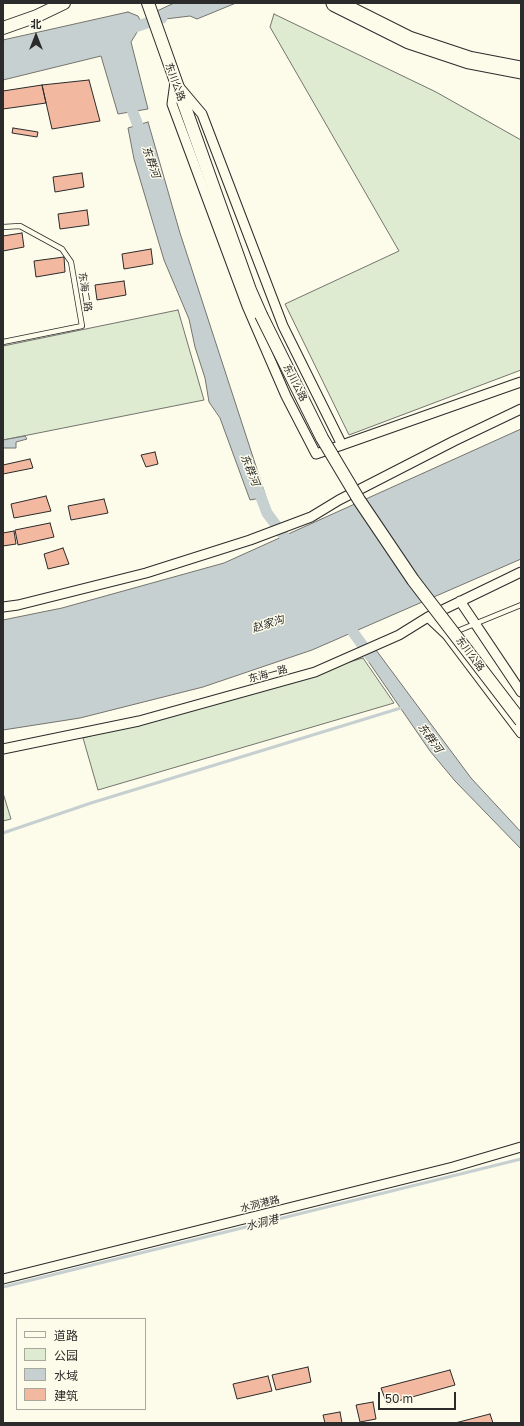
<!DOCTYPE html>
<meta charset="utf-8">
<style>
body{margin:0}
#map{position:relative;width:524px;height:1426px;overflow:hidden;background:#fdfbea;font-family:"Golos Text","Noto Sans SC",sans-serif}
canvas{display:block}
.frame{position:absolute;inset:0;border:4px solid #2b2b2b;pointer-events:none}
.legend{position:absolute;left:16px;top:1318px;width:130px;height:92px;box-sizing:border-box;background:#fdfbea;border:1px solid #a9a89e;margin:0;padding:5px 7px;list-style:none;font-size:12px;color:#2b2b2b}
.legend li{display:flex;align-items:center;gap:8px;height:20px}
.legend b{width:20px;border:1px solid #a9a89e}
.north{position:absolute;left:16px;top:16px;width:40px;height:40px;-webkit-text-stroke:3px #fdfbea;paint-order:stroke;rotate:0deg;font-size:11px;font-weight:700;line-height:16px;text-align:center;color:#2b2b2b}
.north::after{content:'';display:block;margin:auto;width:14px;height:18px;background:#2b2b2b;clip-path:polygon(50% 0,100% 100%,50% 72%,0 100%)}
.scale{position:absolute;left:378px;top:1392px;width:78px;height:18px;box-sizing:border-box;border:2px solid #2b2b2b;border-top:0;padding-left:5px;font-size:12px;line-height:14px;white-space:nowrap;color:#2b2b2b;-webkit-text-stroke:3px #fdfbea;paint-order:stroke}
</style>
<div id="map">
<canvas width="524" height="1426"></canvas>
<div class="frame"></div>
<ul class="legend">
<li><b style="height:5px;background:#fdfbea"></b>道路</li>
<li><b style="height:11px;background:#deebd1"></b>公园</li>
<li><b style="height:11px;background:#c7d0d0"></b>水域</li>
<li><b style="height:11px;background:#f2b8a0"></b>建筑</li>
</ul>
<div class="north">北</div>
<div class="scale">50 m</div>
</div>
<script>
const g = document.querySelector('canvas').getContext('2d');
g.lineJoin = 'round';
function paint(path, color) { g.fillStyle = color; g.fill(path, 'evenodd'); }
const toPath = rows => new Path2D(rows.map(r => 'M' + r).join(''));
function strokePath(path, color, width, dash) { g.strokeStyle = color; g.lineWidth = width; g.lineCap = dash ? 'butt' : 'round'; g.setLineDash(dash || []); g.stroke(path); }
function drawText(font, color, halo, rows, align = 'center') {
  g.font = font + ' "Golos Text","Noto Sans SC",sans-serif'; g.lineWidth = 3; g.setLineDash([]); g.textBaseline = 'middle'; g.strokeStyle = halo; g.fillStyle = color; for (const [text, x, y, turn = 0] of rows) {
    g.save(); g.translate(x, y); g.rotate((+turn || 0) * Math.PI / 180); g.textAlign = isNaN(turn) ? turn : align; if (halo) g.strokeText(text, 0, 0); g.fillText(text, 0, 0); g.restore();
  }
}
const green = toPath([
 [274,14,436,92,521,140,521,370,349,435,285,304,399,251,270,27,274,14],
 [178,310,204,400,3,440,3,346,178,310],
 [363,658,394,703,98,790,83,738,363,658],
 [3,793,11,819,3,821,3,793]
]);
paint(green, '#deebd1');
strokePath(green, '#74746e', 1);
const water = toPath([
 [174,3,236,3,197,19,190,16,157,20,155,12,174,3],
 [128,12,138,16,142,24,131,42,148,109,118,114,101,56,3,80,3,40,128,12],
 [148,122,180,233,266,497,250,500,220,418,209,402,205,378,195,347,189,319,164,260,134,159,128,128,148,122],
 [521,429,521,559,312,650,203,687,80,718,3,730,3,620,62,608,224,563,521,429],
 [25,436,27,439,16,442,16,448,3,448,3,440,25,436],
 [376,650,471,778,521,832,521,849,455,781,430,751,364,655,376,650]
]);
paint(water, '#c7d0d0');
strokePath(water, '#74746e', 1);
strokePath(toPath([
 [3,833,91,803,404,707],
 [3,1287,521,1159]
]), '#c7d0d0', 3);
strokePath(toPath([
 [129,29,162,18],
 [128,99,143,139],
 [256,484,267,513,293,548],
 [345,621,371,657]
]), '#c7d0d0', 11);
const building = toPath([
 [89,80,100,121,52,129,42,85,89,80],
 [42,85,46,103,3,109,3,91,42,85],
 [13,128,38,132,37,137,12,133,13,128],
 [82,173,84,187,55,192,53,177,82,173],
 [87,210,89,225,60,229,58,214,87,210],
 [22,233,24,247,3,251,3,236,22,233],
 [151,249,153,264,124,269,122,254,151,249],
 [64,257,65,272,36,277,34,261,64,257],
 [124,281,126,295,97,300,95,285,124,281],
 [155,452,158,464,146,467,141,455,155,452],
 [30,459,33,468,3,474,3,465,30,459],
 [46,496,51,511,14,518,11,504,46,496],
 [104,499,108,513,71,520,68,506,104,499],
 [50,523,54,537,18,545,15,530,50,523],
 [14,531,16,544,3,546,3,533,14,531],
 [63,548,69,564,48,569,44,554,63,548],
 [308,1367,311,1382,276,1390,272,1375,308,1367],
 [450,1370,455,1385,387,1404,381,1388,450,1370],
 [268,1376,272,1391,237,1399,233,1384,268,1376],
 [373,1402,376,1419,360,1422,356,1405,373,1402],
 [340,1412,342,1423,325,1423,323,1415,340,1412],
 [490,1414,493,1423,455,1423,490,1414]
]);
paint(building, '#f2b8a0');
strokePath(building, '#2b2b2b', 1);
const service = toPath([
 [3,227,20,226,62,249,71,262,82,326,3,342],
 [455,632,521,605]
]);
const minor = toPath([
 [342,445,283,326,202,114,175,82,172,104,247,306,286,396,316,454,342,445,515,384,521,382],
 [460,601,521,692],
 [3,607,18,605,146,573,250,540,311,517,339,500,454,441,521,409],
 [428,617,447,635,521,733],
 [3,749,139,721,315,672,399,635,428,617,521,572],
 [3,1279,453,1167,521,1147]
]);
const tertiary = toPath([
 [148,3,250,290,261,315],
 [3,28,37,16,64,3]
]);
const motorway = toPath([
 [335,3,409,40,469,60,521,70]
]);
strokePath(service, '#2b2b2b', 6);
strokePath(minor, '#2b2b2b', 11);
strokePath(tertiary, '#2b2b2b', 14);
strokePath(motorway, '#2b2b2b', 19);
strokePath(service, '#fdfbea', 4.5);
strokePath(minor, '#fdfbea', 9);
strokePath(tertiary, '#fdfbea', 12);
strokePath(motorway, '#fdfbea', 17);
const tertiaryBridge = toPath([
 [261,315,322,438,359,500,413,580,521,721]
]);
strokePath(tertiaryBridge, '#2b2b2b', 14, []);
strokePath(tertiaryBridge, '#fdfbea', 12);
drawText('10px', '#2b2b2b', '#fdfbea', [
 ["东川公路",175,82,70],
 ["东海二路",85,292,81],
 ["东川公路",295,383,63],
 ["东川公路",470,654,53],
 ["东海一路",268,674,-15],
 ["水洞港路",260,1204,-14]
]);
drawText('italic 11px', '#2b2b2b', '#fdfbea', [
 ["东群河",151,162,71],
 ["东群河",250,470,68],
 ["赵家沟",268,624,-17],
 ["东群河",430,738,54],
 ["水洞港",262,1223,-14]
]);
</script>
